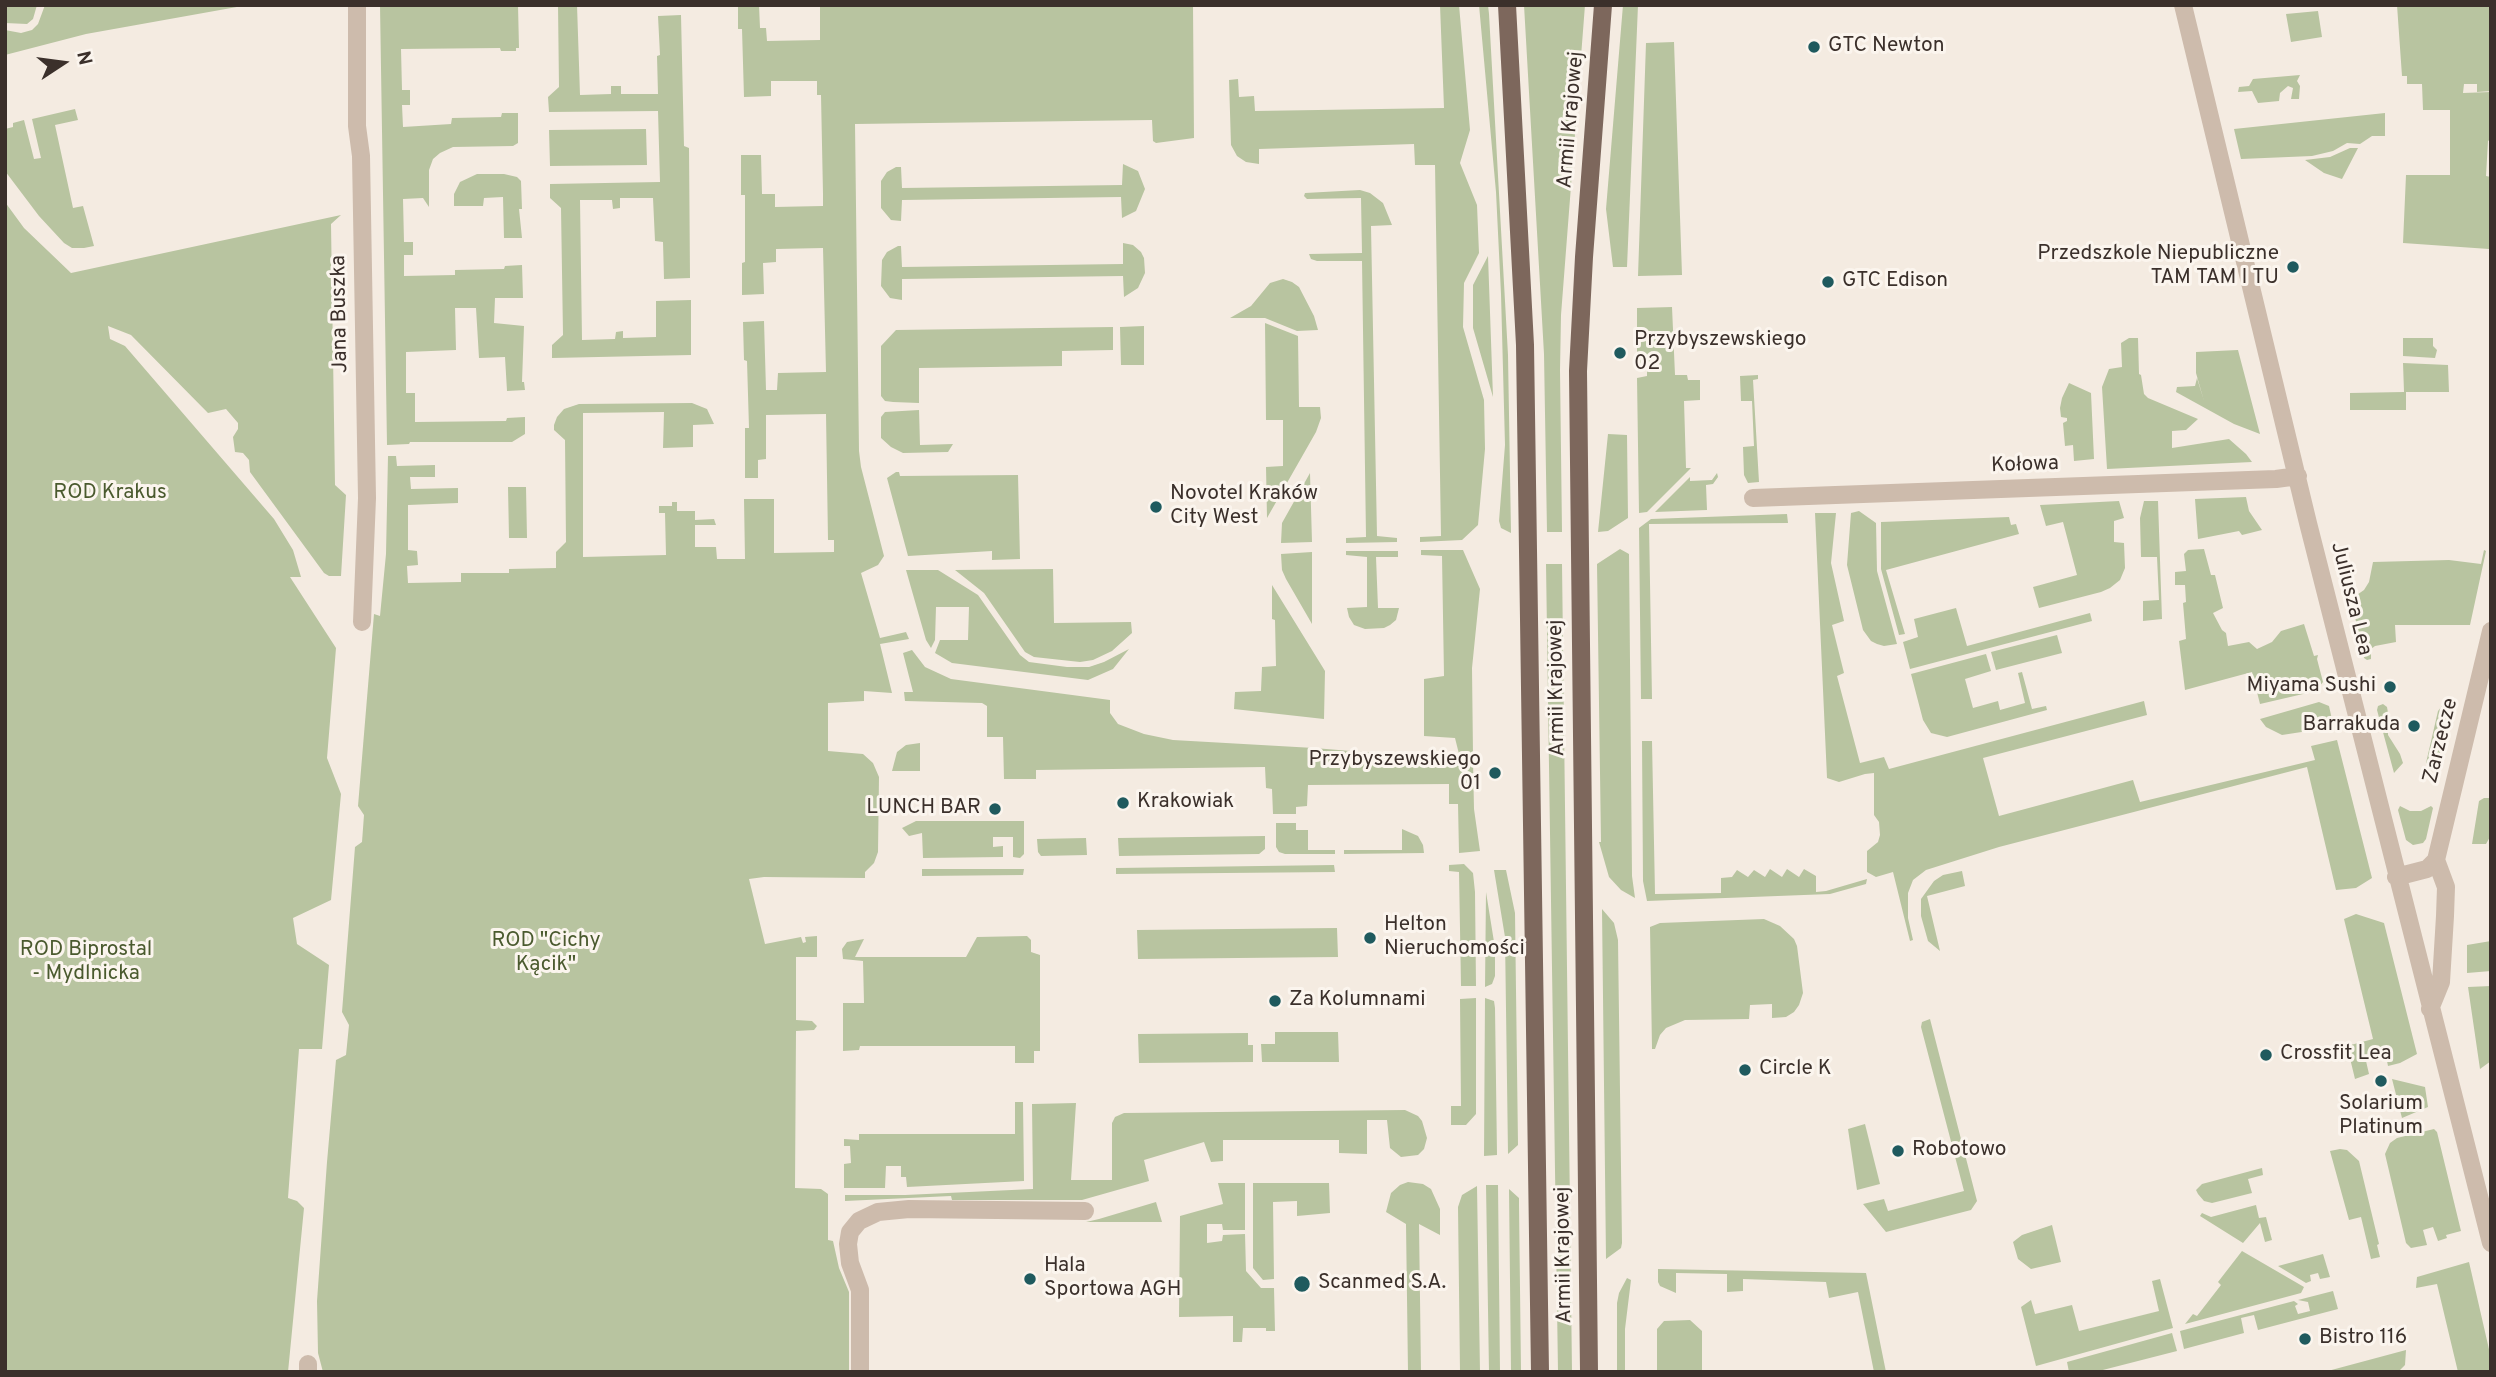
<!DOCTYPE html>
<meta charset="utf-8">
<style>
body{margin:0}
#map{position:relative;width:2496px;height:1377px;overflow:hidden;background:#f4ebe1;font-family:Overpass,sans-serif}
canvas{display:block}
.frame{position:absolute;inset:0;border:7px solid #3b302b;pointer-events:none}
.north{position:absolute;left:28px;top:28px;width:70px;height:70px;-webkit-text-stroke:5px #fbf5ee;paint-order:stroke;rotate:77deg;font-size:19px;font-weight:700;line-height:28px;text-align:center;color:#3b302b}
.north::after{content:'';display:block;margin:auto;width:24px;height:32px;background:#3b302b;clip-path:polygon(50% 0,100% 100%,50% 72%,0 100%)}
</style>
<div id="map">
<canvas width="2496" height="1377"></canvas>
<div class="frame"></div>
<div class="north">N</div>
</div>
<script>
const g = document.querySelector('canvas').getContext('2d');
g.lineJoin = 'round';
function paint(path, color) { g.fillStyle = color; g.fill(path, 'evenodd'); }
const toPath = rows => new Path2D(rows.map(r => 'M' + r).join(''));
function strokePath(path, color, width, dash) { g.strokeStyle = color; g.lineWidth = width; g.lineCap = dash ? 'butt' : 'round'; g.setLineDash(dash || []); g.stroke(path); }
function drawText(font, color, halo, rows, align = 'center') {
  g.font = font + ' Overpass,sans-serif'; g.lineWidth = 6; g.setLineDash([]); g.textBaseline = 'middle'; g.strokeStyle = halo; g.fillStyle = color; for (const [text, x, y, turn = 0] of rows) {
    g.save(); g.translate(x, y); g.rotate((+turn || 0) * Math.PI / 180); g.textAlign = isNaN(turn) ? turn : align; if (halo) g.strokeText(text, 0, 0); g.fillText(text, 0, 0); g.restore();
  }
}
paint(toPath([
 [37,5,33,19,27,24,5,23,5,6],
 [45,5,248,5,86,34,5,55,5,30,21,33,32,30,38,24],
 [380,5,518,5,519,48,516,48,516,51,501,51,500,48,401,49,402,90,410,90,410,105,402,105,403,127,451,124,452,118,501,117,502,113,518,113,518,143,513,146,453,147,440,153,433,159,429,170,429,207,423,198,403,199,404,242,413,242,413,255,404,255,404,276,455,275,455,270,504,269,505,266,522,265,523,298,495,298,494,323,524,326,522,382,524,382,525,390,507,391,505,357,479,358,476,308,455,308,456,350,406,352,406,393,415,393,415,422,506,421,507,418,525,417,525,434,512,442,410,442,409,444,387,445],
 [558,5,577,5,580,95,611,94,611,86,621,86,621,94,658,94,657,56,660,55,658,16,681,15,684,146,689,148,690,278,664,279,663,242,655,241,653,198,620,198,620,208,613,209,612,200,580,200,582,340,615,339,616,332,623,331,623,338,656,337,656,301,691,300,691,355,552,358,552,345,563,335,561,208,550,198,550,184,660,182,658,111,549,112,548,97,559,87],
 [738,5,759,5,760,28,766,28,767,41,820,40,820,5,1193,5,1194,138,1156,143,1153,141,1152,120,855,124,859,451,861,467,884,556,878,565,861,573,880,638,906,632,909,639,880,644,892,693,864,691,864,701,828,703,828,751,863,754,873,763,879,777,878,852,874,863,865,872,865,878,764,877,749,879,765,944,801,937,803,943,806,942,805,937,817,936,817,957,796,957,796,1020,812,1021,817,1026,814,1030,796,1031,795,1188,821,1189,828,1194,828,1240,833,1241,839,1268,849,1292,849,1372,323,1372,318,1353,317,1301,327,1162,336,1060,346,1055,349,1025,342,1012,355,847,362,842,364,815,358,806,374,614,380,616,386,554,388,456,396,456,397,466,435,465,435,477,410,477,411,489,458,488,458,503,408,505,408,550,417,551,418,565,407,566,408,583,461,582,461,573,509,573,509,569,556,568,556,552,566,542,565,440,554,430,554,425,557,417,564,409,579,404,692,403,707,409,714,424,693,425,693,447,663,448,664,412,583,413,583,557,666,555,665,513,659,513,659,506,672,506,672,502,677,502,677,511,695,511,695,520,714,519,716,525,695,525,695,547,716,547,717,559,745,559,744,499,774,499,774,553,834,552,834,540,828,540,826,414,766,415,766,459,758,460,758,478,745,478,745,428,749,428,747,361,744,360,743,322,764,321,766,390,777,390,778,373,826,372,823,248,776,249,776,262,763,263,764,294,742,295,742,263,745,262,745,195,741,195,741,155,761,155,762,194,775,194,775,207,823,206,823,194,821,95,817,95,817,81,771,81,771,96,744,97,742,29,738,29],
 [1440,5,1459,5,1470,130,1460,163,1477,205,1479,253,1464,283,1463,327,1484,400,1485,449,1478,525,1462,540,1420,542,1420,537,1441,536,1435,165,1415,165,1414,144,1259,149,1259,164,1246,162,1237,156,1231,145,1229,80,1238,79,1239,97,1254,96,1255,111,1444,108],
 [1479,5,1488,5,1489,14,1508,355,1511,533,1501,528,1499,521,1505,445,1501,294,1496,192],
 [1524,5,1585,5,1561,315,1560,370,1562,532,1547,532,1544,354],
 [1623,5,1638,5,1627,267,1613,267,1606,209],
 [2397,5,2491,5,2491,91,2477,92,2477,84,2464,84,2463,93,2491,92,2491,139,2488,141,2486,176,2491,177,2489,249,2403,243,2406,175,2450,175,2450,110,2423,110,2422,84,2407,84,2407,76,2402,76],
 [2318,11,2322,37,2291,42,2286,14],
 [1674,42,1682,275,1638,276,1646,43],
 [2300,75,2297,81,2300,86,2299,99,2291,99,2293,88,2288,86,2280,93,2279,101,2258,103,2252,91,2238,92,2239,87,2249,86,2253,79],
 [75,109,78,120,55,125,73,208,83,206,94,246,84,248,72,248,64,243,39,216,5,171,5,129,13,127,13,123,24,120,34,159,41,158,32,119],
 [2385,113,2385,136,2372,136,2360,144,2347,143,2333,151,2312,156,2241,159,2234,129],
 [646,129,647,165,550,166,549,130],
 [2350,148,2358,148,2342,179,2324,173,2305,160,2330,157],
 [1123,164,1138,171,1145,189,1136,211,1122,218,1121,197,902,200,901,221,891,220,881,208,881,181,887,172,896,167,901,167,902,188,1122,185],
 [477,174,504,174,517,177,521,181,522,209,519,209,522,238,504,238,503,197,484,198,483,206,454,206,454,194,460,182],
 [1360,190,1370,193,1383,203,1392,225,1371,226,1377,536,1397,538,1397,542,1346,543,1346,538,1366,537,1362,261,1317,261,1311,259,1309,254,1362,253,1361,198,1307,199,1304,196,1305,193],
 [5,202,24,228,71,273,341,215,331,224,335,485,346,495,341,576,329,576,324,573,250,472,249,460,243,453,235,452,233,437,238,429,238,423,226,409,208,413,131,335,108,326,110,339,125,346,274,519,293,550,301,577,290,577,336,648,327,758,341,794,331,900,293,918,297,944,329,965,322,1049,299,1049,288,1198,297,1201,304,1208,288,1372,5,1372],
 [1123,243,1133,245,1141,252,1144,258,1145,273,1138,288,1124,297,1123,276,902,279,902,300,890,298,881,286,882,260,887,252,898,246,901,246,902,267,1123,264],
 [1488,256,1493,397,1473,328,1473,285],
 [1283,279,1292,282,1299,287,1314,316,1318,330,1297,331,1265,318,1230,318,1251,306,1270,283],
 [1672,307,1675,375,1687,375,1688,380,1700,380,1700,400,1684,401,1686,468,1691,468,1647,512,1639,513,1637,378,1647,376,1647,367,1637,367,1637,308],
 [1265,323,1298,336,1299,407,1320,407,1321,418,1316,432,1267,518,1266,467,1283,466,1283,420,1266,420],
 [1144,326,1144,365,1121,365,1120,327],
 [1113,327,1113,350,1062,351,1062,366,919,368,919,403,893,402,885,401,881,396,881,346,896,330],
 [2129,338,2138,338,2139,374,2141,375,2144,394,2148,398,2198,419,2186,430,2172,431,2172,448,2229,439,2246,454,2252,462,2107,469,2102,387,2109,369,2122,367,2121,343],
 [2433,338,2433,346,2437,350,2435,358,2403,356,2403,338],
 [2238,350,2260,434,2234,424,2176,392,2177,387,2195,386,2197,378,2204,401,2196,373,2196,352],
 [2403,363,2448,365,2449,392,2406,392,2406,410,2350,410,2350,393,2404,392],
 [1758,375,1758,379,1753,380,1759,482,1748,483,1744,475,1743,447,1754,446,1752,401,1741,401,1740,376],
 [2069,383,2091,393,2094,459,2074,461,2073,445,2065,446,2063,423,2067,421,2067,418,2061,417,2060,408,2062,398],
 [919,410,920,445,953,444,948,452,903,453,891,447,881,438,881,417,885,412],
 [1608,434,1627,435,1628,518,1608,531,1598,532],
 [896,472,899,472,900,476,1018,475,1020,559,992,560,992,551,908,556,887,478],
 [1310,473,1312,542,1281,543,1282,523],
 [1717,473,1718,477,1713,484,1706,485,1707,510,1655,512,1690,477,1690,481,1712,480],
 [508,487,526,487,527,538,509,538],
 [2246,497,2249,511,2262,530,2242,535,2239,531,2198,539,2195,499],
 [2119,501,2124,518,2114,521,2114,542,2124,543,2125,568,2120,580,2110,588,2101,592,2039,608,2033,587,2077,575,2063,522,2046,526,2040,505],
 [2144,501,2158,501,2162,619,2143,621,2143,601,2159,600,2157,557,2141,557,2140,518],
 [1859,511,1876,523,1877,571,1897,644,1884,646,1877,644,1871,641,1863,630,1847,565,1851,513],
 [1815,513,1836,513,1831,563,1844,621,1832,625,1844,673,1837,676,1860,763,1884,757,1889,769,2144,701,2147,715,1983,758,1999,816,2133,780,2140,802,2315,760,2311,746,2337,740,2372,878,2356,888,2336,890,2307,767,1999,847,1926,870,1913,880,1908,893,1908,918,1913,940,1910,941,1893,872,1876,877,1867,872,1867,851,1878,842,1880,835,1879,822,1874,815,1874,773,1865,774,1839,782,1827,778],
 [1787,514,1788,523,1649,524,1652,699,1641,699,1639,528,1651,519],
 [2009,517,2011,525,2016,524,2019,534,1886,570,1905,634,1899,635,1881,569,1881,522],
 [1620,549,1629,554,1632,876,1635,898,1621,890,1609,877,1599,842,1601,842,1597,564],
 [2204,549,2211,575,2215,575,2223,608,2213,613,2222,630,2226,633,2228,646,2249,642,2257,649,2272,642,2281,631,2304,624,2314,656,2318,655,2317,659,2323,682,2316,691,2260,704,2252,672,2185,690,2179,641,2186,639,2183,603,2186,602,2185,585,2175,585,2175,572,2186,571,2184,554,2188,550],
 [1421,550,1463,550,1480,589,1472,668,1473,755,1459,754,1455,738,1424,736,1424,679,1444,676,1442,556,1421,555],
 [2484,550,2486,551,2470,625,2395,625,2396,642,2375,646,2371,649,2371,659,2367,660,2364,658,2351,599,2364,590,2369,582,2373,562,2449,560,2481,564],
 [1346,551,1398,551,1398,557,1376,557,1378,608,1399,608,1396,620,1390,625,1384,628,1365,629,1354,625,1349,617,1347,608,1367,607,1367,557,1346,555],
 [1312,552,1312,624,1286,579,1282,570,1281,554],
 [1546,564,1562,564,1572,1372,1558,1372],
 [1053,569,1054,623,1131,622,1132,633,1112,651,1093,660,1080,662,1034,657,1025,652,984,593,955,570],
 [906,570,938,570,978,595,1020,655,1029,662,1067,667,1089,667,1104,662,1129,649,1113,669,1088,680,952,663,935,653,940,640,968,640,969,607,936,607,935,640,931,648,926,640],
 [1272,585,1325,671,1324,719,1234,709,1235,692,1261,691,1262,667,1276,666,1275,620,1272,619],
 [1956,608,1967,646,2090,613,2092,621,1910,669,1903,642,1918,637,1914,619],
 [2057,635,2062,653,1996,670,1991,652],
 [912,650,925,667,951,679,1110,700,1110,713,1118,724,1144,734,1173,740,1314,748,1473,761,1474,809,1480,851,1459,853,1458,804,1449,804,1449,784,1308,785,1307,806,1296,807,1296,814,1273,814,1272,789,1266,788,1265,767,1036,770,1036,779,1004,779,1003,737,987,737,987,706,982,703,905,701,904,692,913,692,903,653],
 [1986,654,1991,671,1965,679,1973,708,1998,701,2000,710,2025,703,2018,673,2022,672,2032,709,2046,706,2047,710,1947,737,1931,733,1923,720,1911,674],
 [2319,702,2329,706,2333,724,2308,731,2282,735,2266,727,2260,719],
 [2383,704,2387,707,2388,713,2388,735,2400,754,2403,763,2394,773,2377,710,2378,706],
 [2442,706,2448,707,2450,712,2436,771,2426,763,2438,711],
 [1642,741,1652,741,1655,894,1721,893,1721,878,1732,877,1737,870,1748,877,1754,870,1765,877,1770,869,1782,877,1787,869,1799,877,1804,869,1816,876,1816,892,1826,891,1867,879,1866,884,1830,894,1647,901,1643,881],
 [920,743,920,771,892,771,897,752,906,745],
 [2484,798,2491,798,2491,835,2486,844,2472,844,2479,801],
 [2400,806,2410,811,2421,811,2431,806,2433,808,2426,839,2423,843,2413,845,2406,840,2398,810],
 [916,821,1024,821,1024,854,1020,858,1013,857,1013,837,993,837,993,847,1003,846,1003,857,923,858,922,833,909,836,902,828],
 [1276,823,1296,823,1296,830,1308,830,1308,850,1335,850,1335,854,1285,854,1279,852,1276,847],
 [1402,829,1418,836,1423,845,1424,853,1344,854,1344,850,1402,850],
 [1265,836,1265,849,1259,854,1119,856,1118,838],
 [1086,838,1087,855,1041,856,1038,852,1037,839],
 [1464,864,1473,873,1475,892,1476,986,1461,986,1459,872,1449,871,1449,865],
 [1334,865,1335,872,1116,874,1116,868],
 [922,869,1024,869,1023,875,922,876],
 [1494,870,1506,870,1515,913,1518,1145,1508,1154,1505,937],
 [1962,871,1965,886,1927,896,1940,951,1928,941,1921,916,1921,899,1934,881,1943,875],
 [1486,892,1495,948,1495,976,1492,984,1485,987],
 [1602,909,1614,923,1618,940,1622,1243,1621,1248,1606,1259],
 [2356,914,2384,923,2417,1054,2400,1063,2388,1066,2386,1056,2366,1061,2369,1074,2355,1079,2347,1046,2373,1039,2344,919],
 [1764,919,1780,926,1794,939,1797,946,1803,993,1799,1005,1794,1012,1786,1017,1772,1018,1772,1004,1750,1005,1749,1019,1685,1020,1666,1028,1660,1035,1655,1049,1652,1049,1650,927,1660,923],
 [1337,928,1338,957,1138,959,1137,930],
 [1027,936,1031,940,1031,952,1040,955,1040,1051,1034,1051,1034,1063,1015,1063,1015,1046,860,1046,859,1050,843,1051,843,1003,864,1003,863,961,843,959,842,949,847,942,864,939,855,957,966,957,977,937],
 [2491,941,2491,971,2467,973,2467,945],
 [2491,986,2491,1061,2480,1069,2468,987],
 [1476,998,1476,1114,1466,1125,1451,1125,1451,1106,1461,1106,1460,999],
 [1485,998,1494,1001,1495,1008,1497,1155,1484,1156],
 [1930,1019,1977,1201,1971,1210,1886,1232,1863,1204,1884,1199,1888,1211,1964,1191,1921,1027,1922,1022],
 [1275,1032,1338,1032,1339,1062,1262,1062,1261,1044,1275,1044],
 [1248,1033,1248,1045,1253,1045,1253,1062,1139,1063,1138,1034],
 [2392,1079,2425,1087,2428,1107,2402,1118],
 [1015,1102,1023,1102,1024,1181,907,1187,906,1177,901,1177,901,1166,886,1166,885,1188,844,1188,844,1164,851,1163,850,1146,844,1146,844,1139,859,1140,859,1134,1015,1134],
 [1076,1103,1071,1180,1112,1180,1112,1123,1115,1117,1124,1113,1405,1110,1418,1116,1422,1121,1427,1138,1424,1149,1418,1155,1401,1157,1390,1148,1387,1120,1367,1120,1367,1154,1339,1153,1339,1140,1223,1140,1223,1161,1211,1162,1204,1142,1144,1160,1149,1181,1082,1200,952,1200,951,1196,845,1201,845,1195,905,1195,1033,1189,1032,1104],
 [1865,1124,1880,1184,1857,1190,1848,1129],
 [2434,1129,2437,1132,2461,1231,2446,1235,2447,1238,2438,1241,2433,1227,2423,1230,2427,1245,2411,1248,2406,1243,2385,1154,2390,1143,2397,1138],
 [2340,1149,2347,1150,2359,1161,2379,1244,2377,1245,2380,1257,2371,1259,2361,1217,2349,1220,2330,1151],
 [2262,1168,2263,1175,2248,1179,2252,1193,2212,1203,2204,1201,2198,1194,2196,1190,2202,1184],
 [1408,1182,1423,1184,1431,1189,1440,1209,1440,1235,1419,1224,1421,1372,1408,1372,1406,1224,1386,1212,1391,1193,1400,1185],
 [1218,1183,1245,1183,1245,1230,1223,1230,1222,1224,1207,1224,1207,1243,1222,1241,1223,1235,1245,1234,1246,1271,1261,1288,1274,1288,1275,1331,1266,1331,1266,1328,1243,1328,1242,1342,1233,1342,1233,1316,1179,1317,1180,1216,1223,1204],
 [1253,1183,1329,1183,1330,1213,1297,1216,1297,1201,1273,1202,1274,1279,1263,1280,1253,1268],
 [1486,1185,1498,1185,1500,1372,1489,1372],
 [1477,1186,1480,1372,1460,1372,1458,1207,1462,1195],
 [1509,1189,1519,1198,1519,1205,1521,1372,1511,1372],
 [1156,1202,1162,1222,1086,1222,1099,1219],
 [2256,1205,2259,1218,2266,1217,2272,1240,2265,1242,2260,1223,2243,1243,2200,1216,2202,1213,2211,1217],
 [2052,1225,2061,1262,2031,1269,2018,1259,2013,1242,2022,1235],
 [2242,1251,2304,1287,2301,1293,2185,1324,2193,1314,2197,1316,2221,1285,2218,1282],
 [2323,1254,2330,1277,2320,1279,2318,1273,2310,1275,2311,1281,2306,1283,2278,1266],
 [2469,1262,2491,1358,2491,1372,2458,1372,2437,1284,2416,1288,2417,1277],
 [1658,1269,1866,1273,1886,1372,1874,1372,1858,1292,1829,1298,1826,1282,1743,1279,1743,1291,1727,1292,1727,1274,1676,1273,1676,1293,1660,1286,1658,1282],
 [1627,1278,1631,1280,1625,1329,1625,1372,1617,1372,1617,1303,1619,1293],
 [2160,1279,2173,1328,2036,1366,2021,1307,2031,1300,2035,1314,2072,1305,2079,1331,2159,1311,2152,1281],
 [2333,1291,2338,1309,2258,1330,2254,1315,2241,1318,2244,1333,2184,1349,2180,1331,2294,1301,2298,1304,2295,1306,2298,1314,2310,1311,2308,1302,2298,1300],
 [1690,1320,1702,1331,1702,1372,1657,1372,1657,1329,1664,1321],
 [2172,1333,2177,1351,2095,1372,2069,1372,2067,1362],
 [2406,1350,2405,1365,2398,1372,2324,1372]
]), '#b8c4a0');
strokePath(toPath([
 [357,5,357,126,361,156,367,498,362,622],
 [2183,5,2308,523,2491,1243],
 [1753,498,2276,479,2298,476],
 [2396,877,2427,869,2436,860,2491,631],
 [2430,1009,2441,982,2445,916,2446,887,2436,860],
 [308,1364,308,1372],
 [860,1372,860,1290,850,1263,848,1244,850,1232,859,1221,878,1212,909,1209,1085,1211]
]), '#cdbbac', 18);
strokePath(toPath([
 [1507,5,1525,345,1540,1372],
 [1589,1372,1578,371,1584,257,1603,5]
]), '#7d675c', 18);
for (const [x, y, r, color] of [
 [1814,47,7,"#1f5a5e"],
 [2293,267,7,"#1f5a5e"],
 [1828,282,7,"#1f5a5e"],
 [1620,353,7,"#1f5a5e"],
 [1156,507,7,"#1f5a5e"],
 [2390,687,7,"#1f5a5e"],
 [2414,726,7,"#1f5a5e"],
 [1495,773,7,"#1f5a5e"],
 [1123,803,7,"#1f5a5e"],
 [995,809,7,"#1f5a5e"],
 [1370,938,7,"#1f5a5e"],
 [1275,1001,7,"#1f5a5e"],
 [2266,1055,7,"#1f5a5e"],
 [1745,1070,7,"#1f5a5e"],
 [2381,1081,7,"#1f5a5e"],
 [1898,1151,7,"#1f5a5e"],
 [1030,1279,7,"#1f5a5e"],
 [1302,1284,9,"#1f5a5e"],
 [2305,1339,7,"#1f5a5e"]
]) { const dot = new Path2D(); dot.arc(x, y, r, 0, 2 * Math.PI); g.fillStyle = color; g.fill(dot); strokePath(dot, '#fbf5ee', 2.5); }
drawText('21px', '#3b302b', '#fbf5ee', [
 ["GTC Newton",1828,47],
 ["Przedszkole Niepubliczne",2279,255,"right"],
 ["TAM TAM I TU",2279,279,"right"],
 ["GTC Edison",1842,282],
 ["Przybyszewskiego",1634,341],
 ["02",1634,365],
 ["Novotel Kraków",1170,495],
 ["City West",1170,519],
 ["Miyama Sushi",2376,687,"right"],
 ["Barrakuda",2400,726,"right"],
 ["Przybyszewskiego",1481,761,"right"],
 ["01",1481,785,"right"],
 ["Krakowiak",1137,803],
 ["LUNCH BAR",981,809,"right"],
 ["Helton",1384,926],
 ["Nieruchomości",1384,950],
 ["Za Kolumnami",1289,1001],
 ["Crossfit Lea",2280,1055],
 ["Circle K",1759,1070],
 ["Solarium",2381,1105,"center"],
 ["Platinum",2381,1129,"center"],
 ["Robotowo",1912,1151],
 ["Hala",1044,1267],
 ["Sportowa AGH",1044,1291],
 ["Scanmed S.A.",1318,1284],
 ["Bistro 116",2319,1339]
], 'left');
drawText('21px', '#3b302b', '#fbf5ee', [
 ["Armii Krajowej",1572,120,-85],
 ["Jana Buszka",341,314,-91],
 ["Kołowa",2025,466,-2],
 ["Juliusza Lea",2350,599,76],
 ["Armii Krajowej",1558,688,-91],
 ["Zarzecze",2442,741,-76],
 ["Armii Krajowej",1565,1255,-91]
]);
drawText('21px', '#4a5a2e', '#fbf5ee', [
 ["ROD Krakus",110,494],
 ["ROD \"Cichy",546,942],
 ["Kącik\"",546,966],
 ["ROD Biprostal",86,951],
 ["- Mydlnicka",86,975]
]);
</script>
